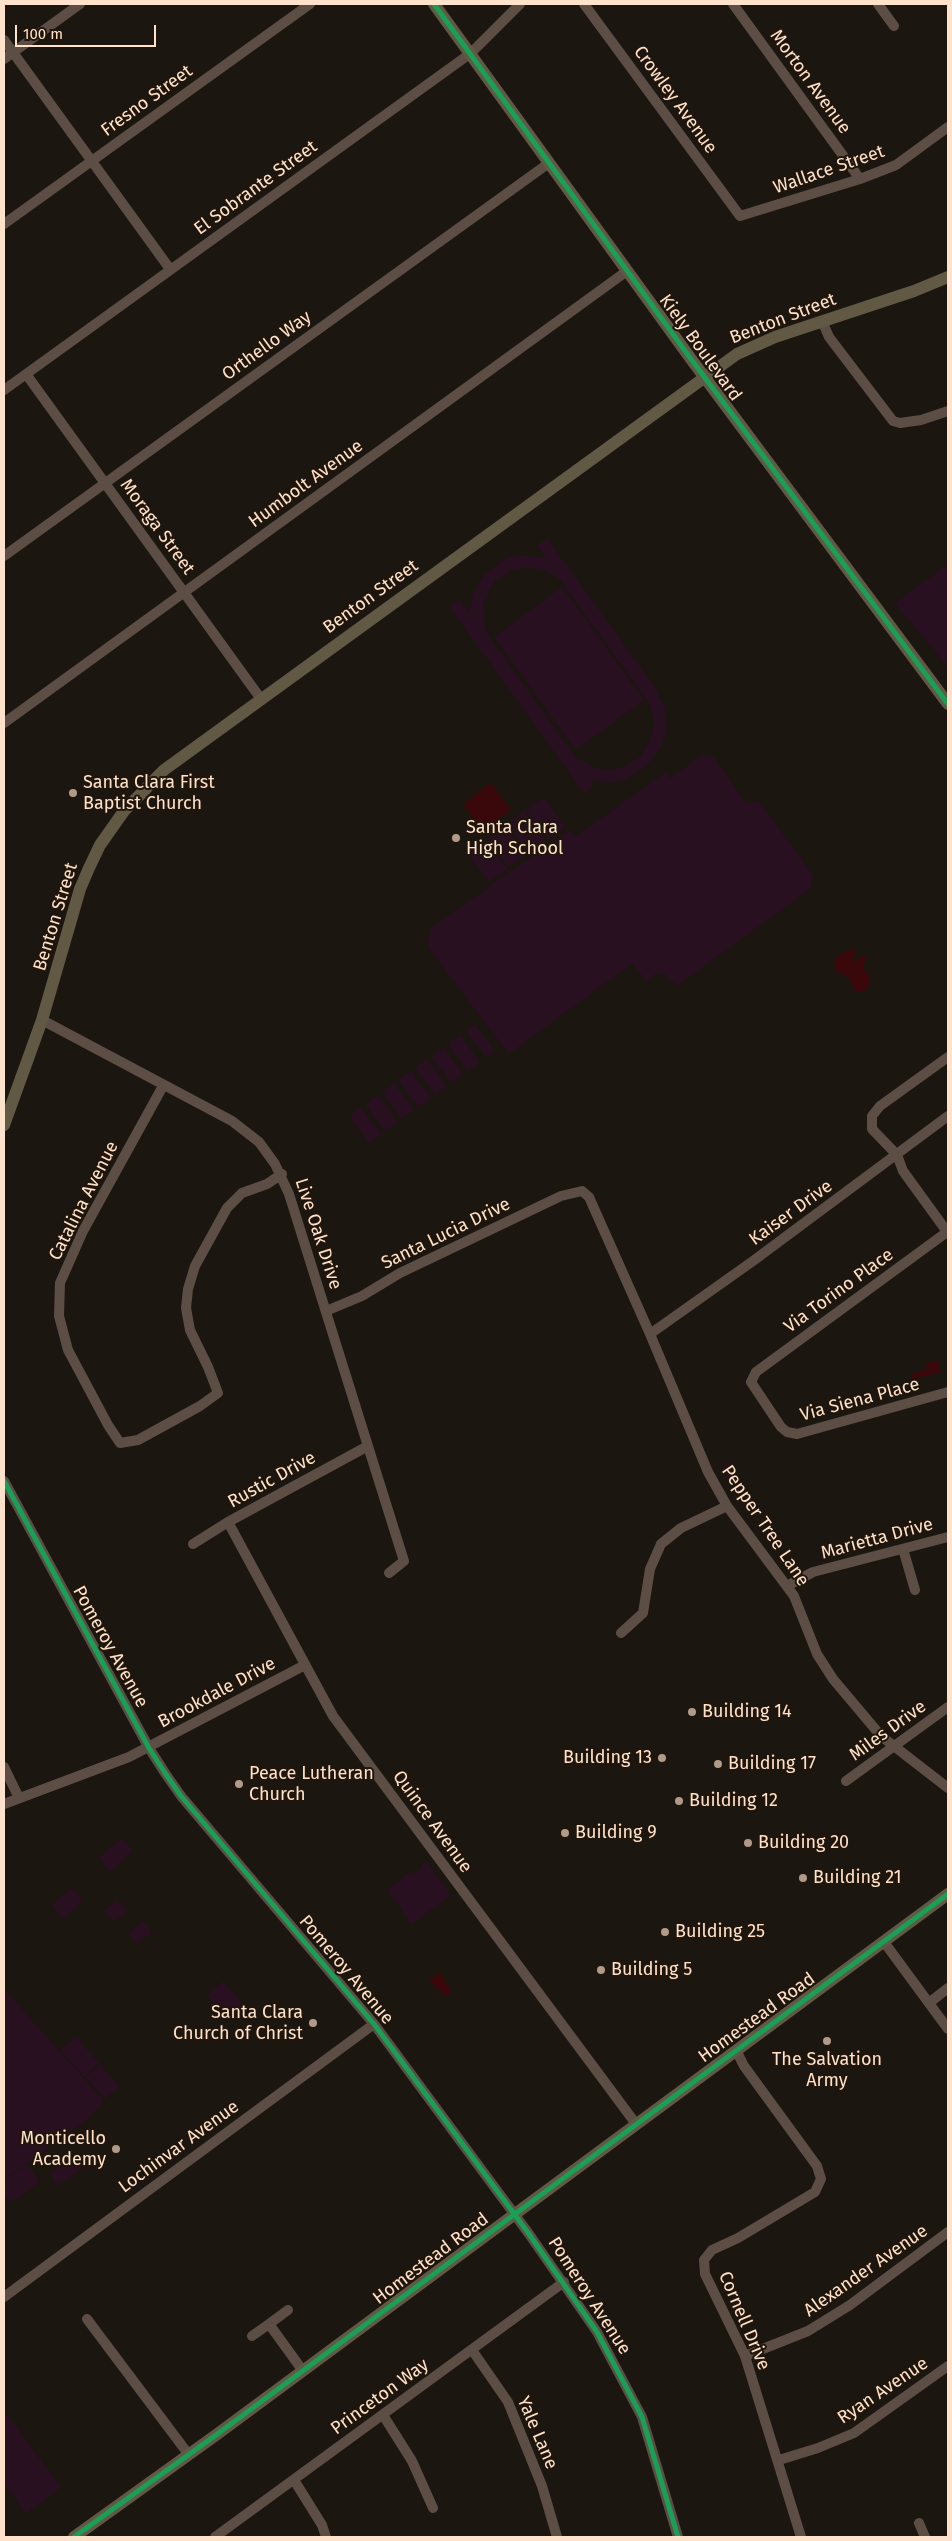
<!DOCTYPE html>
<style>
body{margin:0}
#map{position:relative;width:952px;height:2541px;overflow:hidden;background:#1c1610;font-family:"Fira Sans",sans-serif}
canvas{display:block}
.frame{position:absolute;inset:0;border:5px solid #ffe2cb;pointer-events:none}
.scale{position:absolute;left:15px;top:25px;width:141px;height:22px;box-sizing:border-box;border:2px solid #ffe2cb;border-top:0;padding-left:6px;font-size:15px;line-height:18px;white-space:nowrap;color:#ffe2cb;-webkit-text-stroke:4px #20160c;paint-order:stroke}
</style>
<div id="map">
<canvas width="952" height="2541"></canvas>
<div class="frame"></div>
<div class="scale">100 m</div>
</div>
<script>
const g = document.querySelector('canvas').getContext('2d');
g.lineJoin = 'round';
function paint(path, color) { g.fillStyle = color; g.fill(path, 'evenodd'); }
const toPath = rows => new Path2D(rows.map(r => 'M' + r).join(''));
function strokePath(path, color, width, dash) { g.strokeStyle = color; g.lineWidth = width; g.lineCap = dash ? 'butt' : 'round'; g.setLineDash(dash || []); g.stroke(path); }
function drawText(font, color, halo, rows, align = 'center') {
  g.font = font + ' "Fira Sans",sans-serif'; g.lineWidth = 4; g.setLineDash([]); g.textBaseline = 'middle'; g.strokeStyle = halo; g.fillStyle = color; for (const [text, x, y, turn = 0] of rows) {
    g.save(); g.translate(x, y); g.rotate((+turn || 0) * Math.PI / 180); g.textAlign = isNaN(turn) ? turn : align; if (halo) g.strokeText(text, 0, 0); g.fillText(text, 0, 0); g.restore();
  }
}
paint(toPath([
 [547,538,655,687,665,708,665,733,662,745,647,766,624,780,613,782,590,780,594,786,584,793,449,606,459,599,469,612,473,593,486,573,505,559,516,555,545,557,537,545],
 [527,567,545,570,560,580,650,704,654,724,650,741,641,756,626,766,609,770,600,769,576,758,486,632,483,605,490,589,495,581,510,571],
 [948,564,948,667,895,603],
 [562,587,644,700,576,750,494,637],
 [701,755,714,757,746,804,751,801,760,803,813,875,811,888,677,986,664,973,657,973,646,981,632,963,509,1054,427,946,431,928,569,830,575,837,666,772,670,778],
 [544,797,565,827,548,840,526,810],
 [524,811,546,841,528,854,507,824],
 [505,825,526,855,508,867,487,838],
 [485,840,507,869,489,882,467,852],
 [475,1024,495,1051,486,1058,466,1031],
 [460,1035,480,1062,468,1071,448,1044],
 [444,1047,463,1074,451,1083,431,1056],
 [427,1059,447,1086,435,1095,415,1068],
 [411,1071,431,1098,418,1107,398,1080],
 [394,1083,414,1110,402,1119,382,1092],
 [378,1095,398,1122,385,1131,365,1104],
 [361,1107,381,1134,369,1143,349,1116],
 [734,1461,737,1472,742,1477,730,1484,721,1467],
 [122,1838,133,1851,110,1871,99,1858],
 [426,1861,451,1895,412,1924,387,1890,411,1871,414,1874,423,1867,421,1864],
 [72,1888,83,1901,63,1918,52,1905],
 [117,1900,127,1911,114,1922,104,1911],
 [143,1921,152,1932,138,1944,128,1933],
 [223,1981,243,2004,226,2018,207,1995],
 [4,1989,104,2101,90,2117,4,2180],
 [76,2037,99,2063,84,2077,60,2050],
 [100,2064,119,2087,105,2099,85,2077],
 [76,2155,85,2166,58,2186,50,2174],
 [27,2164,40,2182,10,2203,4,2194,4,2181],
 [4,2410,61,2488,26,2513,4,2483]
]), '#281020');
paint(toPath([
 [491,783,511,810,483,830,463,804],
 [853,948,855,952,853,961,857,961,861,956,865,956,866,961,863,966,865,972,870,973,870,985,864,991,856,992,849,978,836,970,834,964,836,957],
 [937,1360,941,1372,912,1379,911,1374,927,1369,926,1363],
 [440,1972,451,1991,445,1996,429,1981]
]), '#3a080a');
strokePath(toPath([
 [584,4,740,216,860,179,896,165,948,127],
 [733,4,860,179],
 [878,4,894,26],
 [4,40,170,269],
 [4,59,80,4],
 [4,224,310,4],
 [822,321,829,337,893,421,900,423,921,420,948,411],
 [26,374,261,699],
 [4,390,471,53,520,4],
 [4,556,549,163],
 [4,723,627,271],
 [42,1020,232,1121,259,1142,275,1164,289,1194,404,1561,389,1573],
 [163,1086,83,1231,60,1283,59,1316,68,1350,108,1425,120,1443,138,1440,200,1406,218,1393,208,1367,190,1330,186,1308,188,1289,195,1266,227,1208,242,1193,267,1184,282,1174],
 [897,1155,872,1129,872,1116,880,1106,948,1057],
 [897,1155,903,1171,948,1233],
 [947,1232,756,1372,751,1382,781,1427,787,1432,797,1434,948,1392],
 [326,1311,362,1296,400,1273,561,1196,582,1191,589,1197,650,1334,708,1472,727,1506,794,1596,817,1654,833,1679,881,1736,948,1788],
 [650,1334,753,1261,948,1116],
 [4,1481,149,1748,165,1773,181,1796,374,2024,529,2234,597,2332,642,2417,678,2537],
 [228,1522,333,1716,636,2124],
 [193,1544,228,1522,368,1446],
 [903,1549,915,1590],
 [787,1586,813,1572,948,1537],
 [621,1633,643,1613,650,1569,661,1544,681,1528,727,1506],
 [4,1767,19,1798],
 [846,1781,948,1707],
 [4,1804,129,1757,305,1665],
 [884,1942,948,2029],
 [929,2003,948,1988],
 [736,2050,744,2066,817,2166,821,2179,815,2192,738,2238,712,2250,704,2260,705,2274,745,2356,801,2537],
 [4,2297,374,2024],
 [87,2319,189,2455],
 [269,2324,288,2310],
 [252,2336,269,2324,303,2371],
 [472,2350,508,2402,542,2486,557,2537],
 [745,2356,808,2331,850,2305,948,2232],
 [383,2415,412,2461,433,2508],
 [779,2460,818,2448,854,2433,948,2366],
 [294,2480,322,2525,326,2537],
 [919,2523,925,2537],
 [215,2537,564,2282]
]), '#5d4e45', 10);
strokePath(toPath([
 [434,4,691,359,948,704],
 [4,1125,42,1020,80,889,89,868,100,845,124,811,164,770,737,354,775,337,914,291,948,277],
 [74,2537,216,2435,948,1894]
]), '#625945', 12);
strokePath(toPath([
 [434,4,691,359,948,704],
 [4,1481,149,1748,165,1773,181,1796,374,2024,529,2234,597,2332,642,2417,678,2537],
 [74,2537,216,2435,948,1894]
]), '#1a9f57', 5);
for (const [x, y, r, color] of [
 [73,793,5,"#b09b8a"],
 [456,838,5,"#b09b8a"],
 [692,1712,5,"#b09b8a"],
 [662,1758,5,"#b09b8a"],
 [718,1764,5,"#b09b8a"],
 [239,1784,5,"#b09b8a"],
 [679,1801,5,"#b09b8a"],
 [565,1833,5,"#b09b8a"],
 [748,1843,5,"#b09b8a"],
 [803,1878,5,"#b09b8a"],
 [665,1932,5,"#b09b8a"],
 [601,1970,5,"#b09b8a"],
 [313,2023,5,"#b09b8a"],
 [827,2041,5,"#b09b8a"],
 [116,2149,5,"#b09b8a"]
]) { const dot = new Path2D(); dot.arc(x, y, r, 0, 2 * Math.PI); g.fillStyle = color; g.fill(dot); strokePath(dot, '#20160c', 2); }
drawText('18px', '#ffe2cb', '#20160c', [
 ["Morton Avenue",810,82,54],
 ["Crowley Avenue",675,100,54],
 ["Fresno Street",147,101,-36],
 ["Wallace Street",829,170,-19],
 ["El Sobrante Street",256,188,-36],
 ["Benton Street",783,319,-21],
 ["Orthello Way",267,346,-36],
 ["Kiely Boulevard",700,348,54],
 ["Humbolt Avenue",306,484,-36],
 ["Moraga Street",157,527,54],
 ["Benton Street",371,597,-36],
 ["Benton Street",56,917,-73],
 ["Catalina Avenue",84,1201,-63],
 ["Kaiser Drive",791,1213,-36],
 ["Live Oak Drive",318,1234,72],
 ["Santa Lucia Drive",446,1234,-26],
 ["Via Torino Place",839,1291,-36],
 ["Via Siena Place",860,1400,-15],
 ["Rustic Drive",272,1480,-29],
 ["Pepper Tree Lane",765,1526,56],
 ["Marietta Drive",877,1539,-15],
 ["Pomeroy Avenue",110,1647,61],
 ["Brookdale Drive",217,1693,-28],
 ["Miles Drive",888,1731,-36],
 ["Quince Avenue",432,1822,54],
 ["Pomeroy Avenue",346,1970,50],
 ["Homestead Road",757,2018,-36],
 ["Lochinvar Avenue",179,2147,-36],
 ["Homestead Road",431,2259,-37],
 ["Alexander Avenue",866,2271,-35],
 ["Pomeroy Avenue",589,2296,57],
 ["Cornell Drive",744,2321,67],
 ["Ryan Avenue",883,2391,-34],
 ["Princeton Way",380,2397,-36],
 ["Yale Lane",537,2433,67]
]);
drawText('18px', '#ffe2cb', '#20160c', [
 ["Santa Clara First",83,783],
 ["Baptist Church",83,804],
 ["Santa Clara",466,828],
 ["High School",466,849],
 ["Building 14",702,1712],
 ["Building 13",652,1758,"right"],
 ["Building 17",728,1764],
 ["Peace Lutheran",249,1774],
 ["Church",249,1795],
 ["Building 12",689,1801],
 ["Building 9",575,1833],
 ["Building 20",758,1843],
 ["Building 21",813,1878],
 ["Building 25",675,1932],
 ["Building 5",611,1970],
 ["Santa Clara",303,2013,"right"],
 ["Church of Christ",303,2034,"right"],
 ["The Salvation",827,2060,"center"],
 ["Army",827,2081,"center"],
 ["Monticello",106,2139,"right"],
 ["Academy",106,2160,"right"]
], 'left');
</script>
